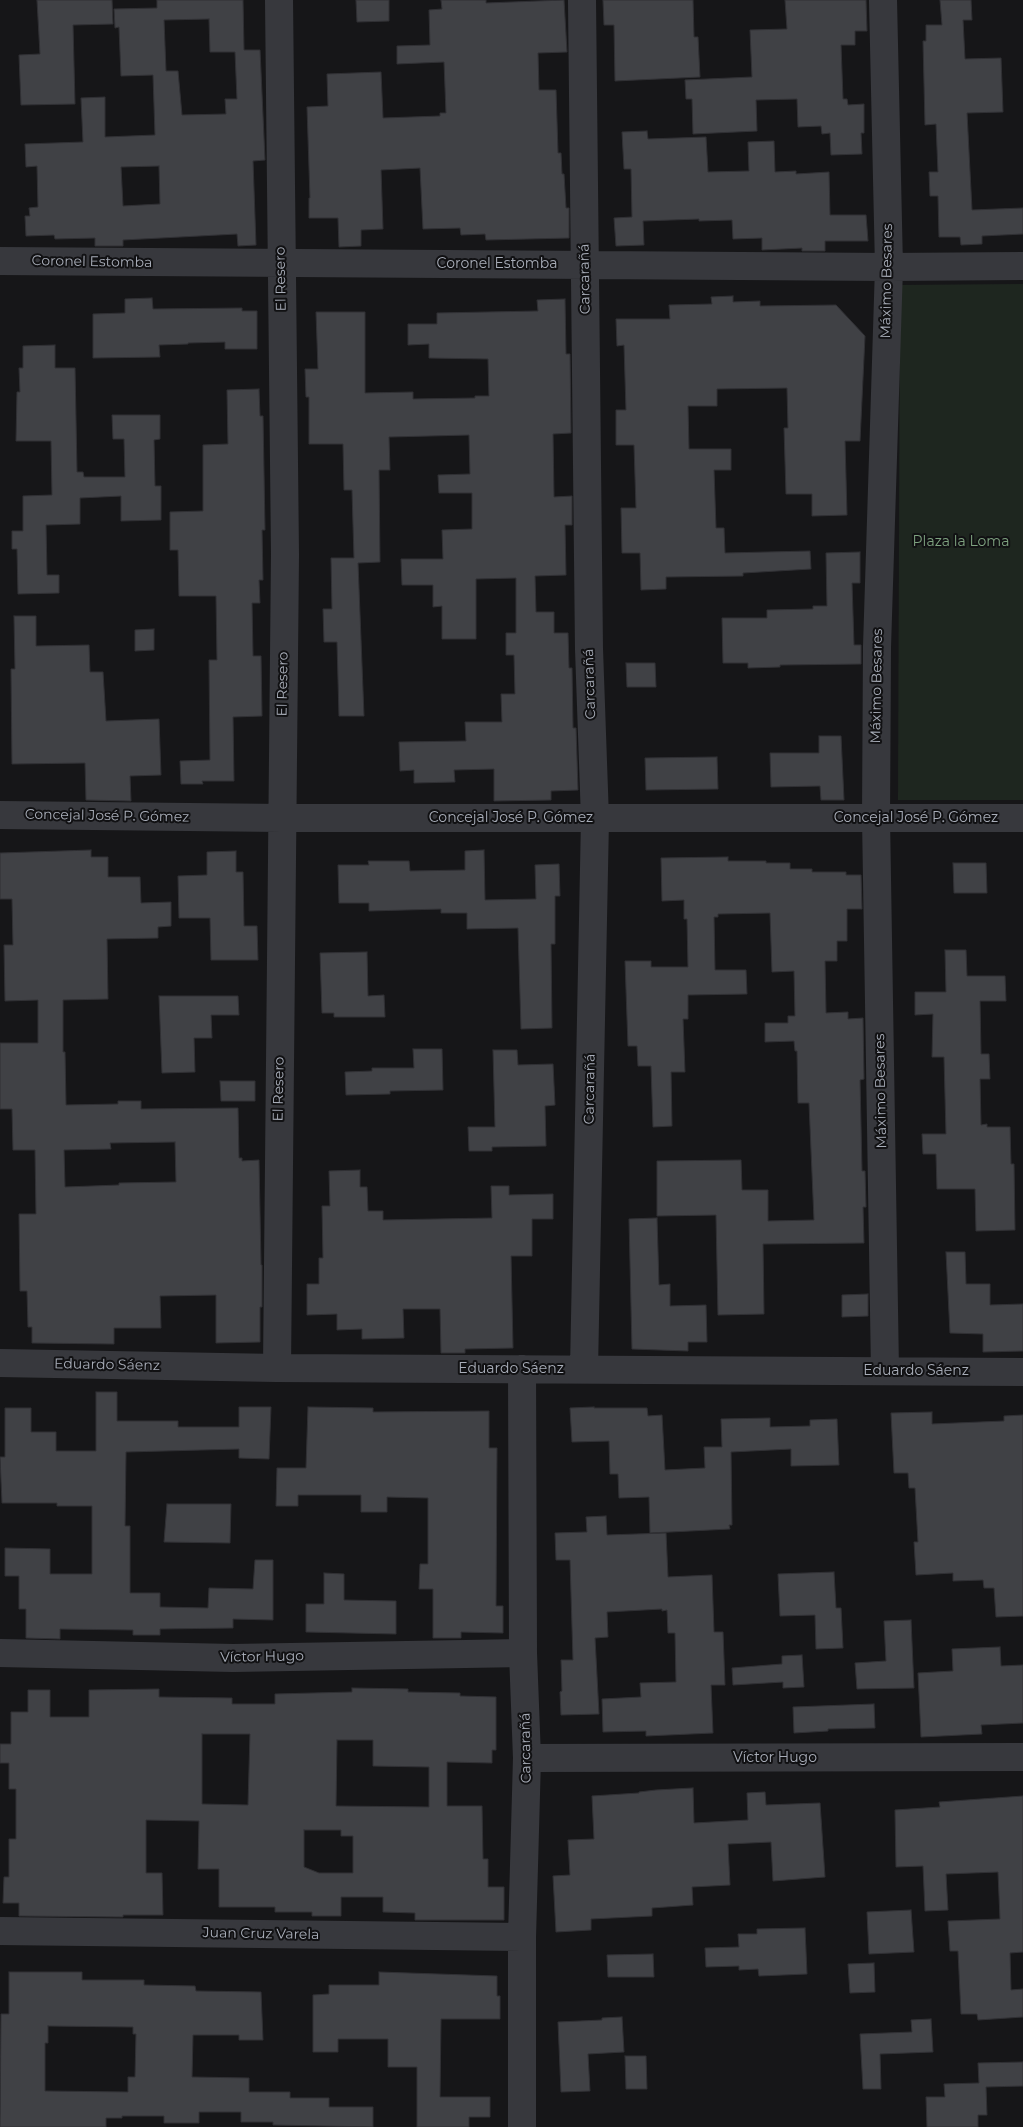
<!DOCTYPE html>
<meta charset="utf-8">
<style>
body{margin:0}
canvas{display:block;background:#161618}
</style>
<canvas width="1023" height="2127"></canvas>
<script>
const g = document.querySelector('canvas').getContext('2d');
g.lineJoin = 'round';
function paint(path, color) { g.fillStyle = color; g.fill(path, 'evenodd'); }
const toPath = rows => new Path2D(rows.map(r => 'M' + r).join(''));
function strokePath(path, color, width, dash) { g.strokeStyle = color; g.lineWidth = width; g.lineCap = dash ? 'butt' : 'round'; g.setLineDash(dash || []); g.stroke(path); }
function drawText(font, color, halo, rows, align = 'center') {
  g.font = font + ' Montserrat,sans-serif'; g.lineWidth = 4; g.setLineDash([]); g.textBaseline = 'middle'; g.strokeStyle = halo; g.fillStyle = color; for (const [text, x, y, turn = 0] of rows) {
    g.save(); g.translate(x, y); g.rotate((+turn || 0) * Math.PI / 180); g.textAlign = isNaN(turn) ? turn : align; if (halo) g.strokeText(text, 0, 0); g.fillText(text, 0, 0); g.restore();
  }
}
paint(toPath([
 [1023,284,1023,800,898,800,900,285]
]), '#1e261f');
const building = toPath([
 [37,0,112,0,113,24,73,25,75,104,21,105,19,55,40,54,37,0],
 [157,0,243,0,244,50,260,50,265,160,253,161,256,245,238,246,237,234,123,240,123,246,95,246,95,238,55,239,54,235,26,236,25,216,30,216,29,208,38,207,37,166,26,167,25,144,83,142,81,98,105,97,105,137,155,135,153,75,121,76,119,27,115,28,114,9,157,8,157,0],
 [209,19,210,52,235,52,237,99,225,99,226,114,182,115,178,71,166,71,164,20,209,19],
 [159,166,160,204,123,206,121,167,159,166],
 [356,0,389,0,389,21,357,22,356,0],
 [441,0,486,0,486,3,564,0,567,52,538,53,539,90,556,90,558,153,561,153,562,174,564,174,566,208,569,208,569,238,486,240,485,234,461,235,460,228,423,229,420,168,381,170,383,229,361,230,361,246,339,247,338,218,309,218,309,198,310,198,307,107,328,106,327,74,381,72,383,118,440,116,440,113,446,113,444,62,397,64,397,46,430,45,429,10,442,9,441,0],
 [603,0,693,0,694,37,698,37,700,77,615,81,614,25,604,25,603,0],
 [785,0,866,0,867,31,855,31,855,45,841,45,843,99,847,99,848,105,864,104,864,133,861,133,862,154,831,155,830,133,822,134,821,126,798,127,797,99,756,100,757,131,693,134,692,99,686,99,685,80,752,77,750,30,787,29,785,0],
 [940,0,971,0,972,20,963,20,965,59,1001,58,1003,112,967,113,972,210,1023,208,1023,234,982,236,982,244,961,245,960,237,939,237,938,196,930,196,929,172,938,172,936,124,925,125,923,41,926,41,926,25,942,25,940,0],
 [647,131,648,139,706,137,708,172,749,171,748,142,774,141,775,172,796,171,796,174,829,172,830,215,866,215,868,241,825,241,825,251,802,251,802,248,762,250,762,238,733,239,732,220,699,221,699,219,643,221,644,245,616,246,614,218,632,217,631,169,624,169,622,132,647,131],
 [733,296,733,302,760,301,760,306,836,305,865,336,860,441,845,441,847,515,812,516,812,494,786,494,784,428,788,428,787,388,717,389,717,406,688,406,689,449,731,449,731,470,714,470,716,528,724,528,725,553,810,551,811,569,743,573,743,576,666,577,666,589,641,590,640,553,622,553,621,508,636,508,634,445,616,445,616,410,626,410,624,345,617,346,616,319,670,319,669,305,712,304,711,297,733,296],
 [152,298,153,309,242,308,242,311,257,311,257,349,225,349,225,342,188,343,188,344,159,345,160,357,93,358,93,314,125,313,125,299,152,298],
 [565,299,566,354,570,354,571,433,553,434,554,497,572,496,572,525,565,525,566,575,535,576,536,612,554,612,554,633,568,633,569,668,572,668,573,728,576,728,578,790,551,791,551,800,494,801,494,769,454,770,455,782,414,783,414,770,400,771,399,742,466,741,465,722,502,722,501,694,515,694,514,655,506,655,506,633,516,633,516,578,476,579,476,639,442,639,442,606,433,607,433,585,402,585,401,559,443,559,442,530,472,529,472,493,439,493,438,475,470,474,469,435,389,437,390,470,379,470,380,562,358,563,364,716,339,716,337,642,324,642,323,609,332,609,331,558,354,558,352,490,344,490,343,444,309,444,309,397,306,397,305,369,318,369,316,312,365,312,365,393,413,392,413,399,475,398,475,396,489,396,488,359,429,358,429,344,408,345,408,324,437,324,437,313,538,311,537,300,565,299],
 [55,345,55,368,75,368,77,472,83,472,84,477,125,477,124,439,113,439,112,415,160,415,160,439,154,440,155,486,161,486,161,520,121,521,121,496,80,498,80,524,46,525,47,575,59,575,59,593,18,594,17,549,12,549,12,531,23,531,23,496,52,495,51,441,16,441,17,392,20,392,19,368,23,368,23,346,55,345],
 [259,389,260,416,263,416,265,530,262,530,263,580,259,580,260,603,252,603,253,656,261,656,262,716,233,717,234,781,202,781,203,784,181,784,180,761,210,760,209,660,217,660,216,596,179,596,178,550,170,550,170,512,203,511,203,445,228,444,227,390,259,389],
 [860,552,860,583,852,583,854,645,861,645,861,664,780,665,780,667,748,668,748,663,723,663,722,618,767,618,767,610,813,609,813,606,827,606,826,553,860,552],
 [14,616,36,616,36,646,89,645,90,672,103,672,106,721,159,719,161,775,130,776,131,801,86,800,85,763,12,764,11,669,15,669,14,616],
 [154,629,154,650,135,651,135,630,154,629],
 [626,663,655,663,656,687,627,687,626,663],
 [819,736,841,736,844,800,821,800,820,786,771,787,770,753,819,753,819,736],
 [717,757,718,789,646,790,645,758,717,757],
 [91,850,91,857,108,857,108,877,140,877,141,903,171,902,171,926,158,927,158,938,107,939,108,999,63,1000,63,1052,65,1052,66,1105,118,1104,118,1101,141,1101,141,1109,238,1108,239,1158,242,1158,242,1161,259,1160,261,1265,262,1265,262,1307,260,1307,260,1342,216,1343,216,1295,160,1296,161,1328,114,1328,114,1344,32,1343,32,1327,28,1327,27,1291,20,1291,19,1214,36,1214,35,1150,13,1150,12,1109,0,1109,0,1043,38,1043,38,1000,5,1001,4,945,13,945,12,899,0,899,0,853,91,850],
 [175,1142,176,1182,119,1183,119,1185,65,1187,64,1150,111,1149,110,1143,175,1142],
 [484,850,485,900,536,899,535,865,559,864,560,896,555,896,555,944,551,944,552,1028,521,1029,518,928,467,929,467,913,441,913,441,909,369,911,369,903,339,903,338,865,369,865,368,861,409,861,410,871,465,870,465,851,484,850],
 [236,851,236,872,243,872,244,926,257,926,258,960,211,960,210,918,179,918,178,876,207,875,207,852,236,851],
 [728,857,728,861,766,861,766,863,790,863,790,869,812,869,812,872,846,872,846,875,861,875,862,909,847,909,847,941,837,941,837,961,825,961,826,1013,848,1012,848,1019,863,1018,864,1079,860,1080,862,1171,865,1171,866,1207,863,1207,864,1243,763,1244,764,1314,718,1315,716,1215,657,1216,657,1161,741,1160,742,1190,768,1190,768,1221,814,1220,809,1103,798,1103,797,1051,795,1051,794,1041,765,1042,765,1023,788,1023,788,1016,795,1016,794,971,772,972,770,913,718,914,718,917,714,917,715,970,746,970,747,994,688,995,688,1019,683,1019,685,1072,671,1072,672,1126,653,1127,651,1066,638,1066,637,1046,628,1046,625,961,651,961,651,967,688,967,687,919,684,919,684,900,662,901,661,858,728,857],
 [953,863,986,863,987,893,954,893,953,863],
 [945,950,966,950,967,976,1005,976,1006,1001,980,1001,981,1054,989,1054,990,1079,980,1079,981,1125,987,1124,987,1127,1010,1127,1011,1164,1014,1164,1015,1230,976,1231,975,1189,937,1189,936,1154,923,1154,922,1134,946,1134,944,1057,932,1057,933,1014,915,1015,915,992,946,992,945,950],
 [367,952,368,996,384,995,385,1017,334,1017,334,1013,322,1013,320,953,367,952],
 [159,996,238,996,239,1015,211,1015,212,1038,194,1038,195,1072,162,1073,159,996],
 [413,1049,442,1049,443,1090,390,1091,390,1094,346,1095,345,1072,372,1071,372,1068,414,1068,413,1049],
 [493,1050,517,1050,518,1065,553,1064,555,1105,545,1106,546,1146,492,1147,492,1151,469,1151,468,1127,495,1127,493,1050],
 [220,1081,255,1081,255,1101,221,1101,220,1081],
 [360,1170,360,1187,367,1187,368,1211,383,1211,383,1220,492,1218,491,1186,509,1186,509,1195,553,1194,553,1219,532,1219,532,1256,511,1256,513,1348,465,1349,465,1353,441,1353,440,1309,403,1309,404,1338,362,1339,362,1329,337,1330,337,1314,307,1315,307,1284,319,1284,319,1258,323,1258,322,1206,330,1206,329,1171,360,1170],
 [657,1218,659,1285,670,1284,670,1306,706,1305,707,1342,688,1342,688,1351,632,1349,629,1219,657,1218],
 [946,1252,965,1252,966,1284,990,1284,990,1305,1023,1304,1023,1351,983,1352,983,1334,950,1333,946,1252],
 [868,1294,868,1316,842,1317,842,1295,868,1294],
 [96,1392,117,1392,117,1421,178,1421,178,1427,239,1427,239,1407,271,1407,269,1459,239,1458,239,1449,126,1452,125,1526,130,1526,130,1593,160,1593,160,1607,208,1608,209,1588,253,1589,255,1560,273,1560,273,1620,233,1619,233,1628,160,1629,160,1635,133,1635,133,1630,60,1629,60,1639,26,1638,26,1609,19,1609,19,1576,5,1576,5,1548,50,1549,50,1574,92,1574,92,1506,57,1506,57,1503,2,1503,0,1457,5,1457,5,1408,31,1408,31,1432,56,1432,56,1451,96,1451,96,1392],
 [308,1407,373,1408,373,1412,489,1411,489,1448,497,1448,496,1606,503,1606,503,1633,461,1632,461,1638,433,1638,433,1589,419,1589,420,1564,428,1564,428,1498,387,1497,387,1512,361,1512,361,1495,298,1495,298,1506,276,1506,277,1468,306,1468,308,1407],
 [594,1407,594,1408,647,1408,648,1416,662,1415,665,1470,705,1468,704,1447,722,1447,721,1419,770,1418,770,1427,810,1426,810,1420,837,1419,839,1465,791,1466,791,1449,731,1452,732,1525,729,1525,730,1529,650,1533,649,1497,619,1498,618,1474,610,1474,609,1441,572,1442,570,1408,594,1407],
 [932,1412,932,1424,1004,1421,1004,1416,1023,1415,1023,1616,996,1617,994,1588,984,1588,983,1580,953,1581,953,1573,916,1575,914,1542,918,1542,915,1488,909,1488,908,1473,894,1473,891,1413,932,1412],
 [167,1504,231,1504,230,1543,164,1542,167,1504],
 [606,1516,607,1535,666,1533,668,1577,712,1575,714,1632,723,1632,725,1685,711,1685,713,1733,646,1736,646,1731,603,1732,602,1699,641,1697,640,1683,676,1682,675,1633,668,1633,667,1610,662,1611,662,1609,607,1612,608,1637,595,1638,599,1714,561,1715,560,1692,562,1691,561,1660,573,1660,570,1560,556,1560,555,1533,587,1532,586,1517,606,1516],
 [834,1572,836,1608,841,1608,843,1648,816,1649,815,1615,780,1616,778,1574,834,1572],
 [324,1573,344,1574,344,1600,396,1601,396,1634,306,1632,306,1604,324,1604,324,1573],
 [911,1620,914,1688,857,1689,855,1663,886,1661,884,1621,911,1620],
 [1000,1647,1001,1666,1023,1665,1023,1723,981,1725,982,1734,921,1737,918,1673,953,1671,952,1649,1000,1647],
 [802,1655,804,1687,783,1688,783,1682,733,1685,732,1668,782,1664,782,1656,802,1655],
 [352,1688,408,1689,408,1692,460,1693,460,1696,496,1697,496,1750,492,1750,492,1763,447,1762,447,1806,482,1806,483,1859,488,1859,488,1887,504,1887,504,1920,415,1920,415,1913,383,1912,383,1897,341,1897,341,1916,312,1916,312,1912,275,1912,275,1907,219,1907,219,1869,198,1869,199,1821,146,1820,146,1873,162,1873,163,1915,123,1915,123,1917,19,1916,19,1903,3,1903,4,1877,9,1877,9,1839,16,1839,16,1789,9,1789,9,1763,0,1763,0,1744,11,1744,11,1712,28,1712,28,1690,50,1690,50,1717,89,1717,89,1690,159,1689,159,1697,232,1698,232,1704,275,1704,275,1694,352,1692,352,1688],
 [202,1734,250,1734,248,1805,202,1804,202,1734],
 [337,1740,373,1740,373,1766,429,1767,429,1807,336,1806,337,1740],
 [304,1830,341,1830,341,1836,353,1836,353,1873,319,1873,304,1867,304,1830],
 [874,1704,875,1728,828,1729,828,1731,794,1733,793,1707,874,1704],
 [693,1788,694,1823,748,1820,747,1793,765,1792,766,1805,820,1803,825,1877,773,1881,771,1842,728,1844,730,1885,692,1887,693,1905,652,1908,652,1916,591,1919,591,1930,556,1932,553,1876,570,1875,568,1840,594,1839,592,1796,639,1793,639,1792,656,1790,693,1788],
 [1023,1796,1023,1952,1010,1953,1011,1990,1023,1989,1023,2017,978,2020,977,2014,961,2014,958,1951,950,1951,948,1921,1000,1919,998,1872,946,1874,948,1910,925,1911,923,1866,896,1867,895,1810,940,1807,939,1802,1023,1796],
 [911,1910,914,1952,869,1954,867,1912,911,1910],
 [805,1928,807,1974,759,1976,758,1969,739,1970,739,1966,706,1967,705,1948,739,1947,738,1934,757,1934,757,1929,805,1928],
 [653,1954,654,1977,608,1977,607,1955,653,1954],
 [874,1963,875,1992,850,1993,848,1964,874,1963],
 [9,1972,82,1972,82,1980,144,1980,144,1985,195,1986,196,1991,261,1992,263,2040,239,2040,239,2035,193,2035,192,2077,249,2078,249,2092,290,2092,290,2098,329,2098,329,2107,373,2107,373,2127,273,2125,273,2122,241,2122,241,2112,199,2112,199,2123,164,2123,164,2116,122,2116,122,2118,106,2118,106,2127,0,2127,1,2014,9,2014,9,1972],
 [48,2026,133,2027,133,2034,136,2034,135,2077,128,2077,128,2092,45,2091,45,2043,48,2043,48,2026],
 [379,1972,497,1976,497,1996,500,1996,500,2019,441,2019,440,2097,490,2097,490,2117,469,2117,469,2127,417,2127,417,2067,388,2067,388,2039,338,2039,338,2052,313,2052,313,1995,329,1994,329,1985,379,1985,379,1972],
 [622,2017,624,2052,588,2054,590,2091,561,2092,558,2022,602,2020,602,2018,622,2017],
 [931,2019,933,2052,880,2054,881,2089,863,2089,860,2034,912,2032,911,2020,931,2019],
 [625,2056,646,2056,647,2089,626,2089,625,2056],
 [1023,2062,1023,2086,986,2087,987,2115,978,2115,978,2127,927,2127,926,2097,945,2097,944,2084,979,2083,978,2063,1023,2062]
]);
paint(building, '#404145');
strokePath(building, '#303034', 1);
strokePath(toPath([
 [582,0,589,649,595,819,584,1369],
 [883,0,889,267,877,647,876,817,885,1371],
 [0,261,889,267,1023,266],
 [0,815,282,818,1023,818],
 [0,1363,277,1368,1023,1372],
 [277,1368,285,554,279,0],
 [522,1369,523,1653,527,1758,522,1937,522,2127],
 [0,1653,233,1658,523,1653],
 [527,1758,1023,1757],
 [0,1931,522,1937]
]), '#37383d', 28);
drawText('14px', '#a8adb8', '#111113', [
 ["Coronel Estomba",92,262,1],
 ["Coronel Estomba",497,264],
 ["El Resero",281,279,-91],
 ["Carcarañá",585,279,-91],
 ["Máximo Besares",887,281,-89],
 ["El Resero",283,684,-89],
 ["Carcarañá",590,684,-92],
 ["Máximo Besares",877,686,-89],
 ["Concejal José P. Gómez",107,816,1],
 ["Concejal José P. Gómez",511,818],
 ["Concejal José P. Gómez",916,818],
 ["El Resero",279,1089,-89],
 ["Carcarañá",590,1089,-89],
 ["Máximo Besares",881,1091,-91],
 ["Eduardo Sáenz",107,1365,1],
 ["Eduardo Sáenz",511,1369],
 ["Eduardo Sáenz",916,1371],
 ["Víctor Hugo",262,1657,-1],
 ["Carcarañá",526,1748,-91],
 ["Víctor Hugo",775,1758],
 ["Juan Cruz Varela",261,1934,1]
]);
drawText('14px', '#7fa380', '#111113', [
 ["Plaza la Loma",961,542]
]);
</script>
